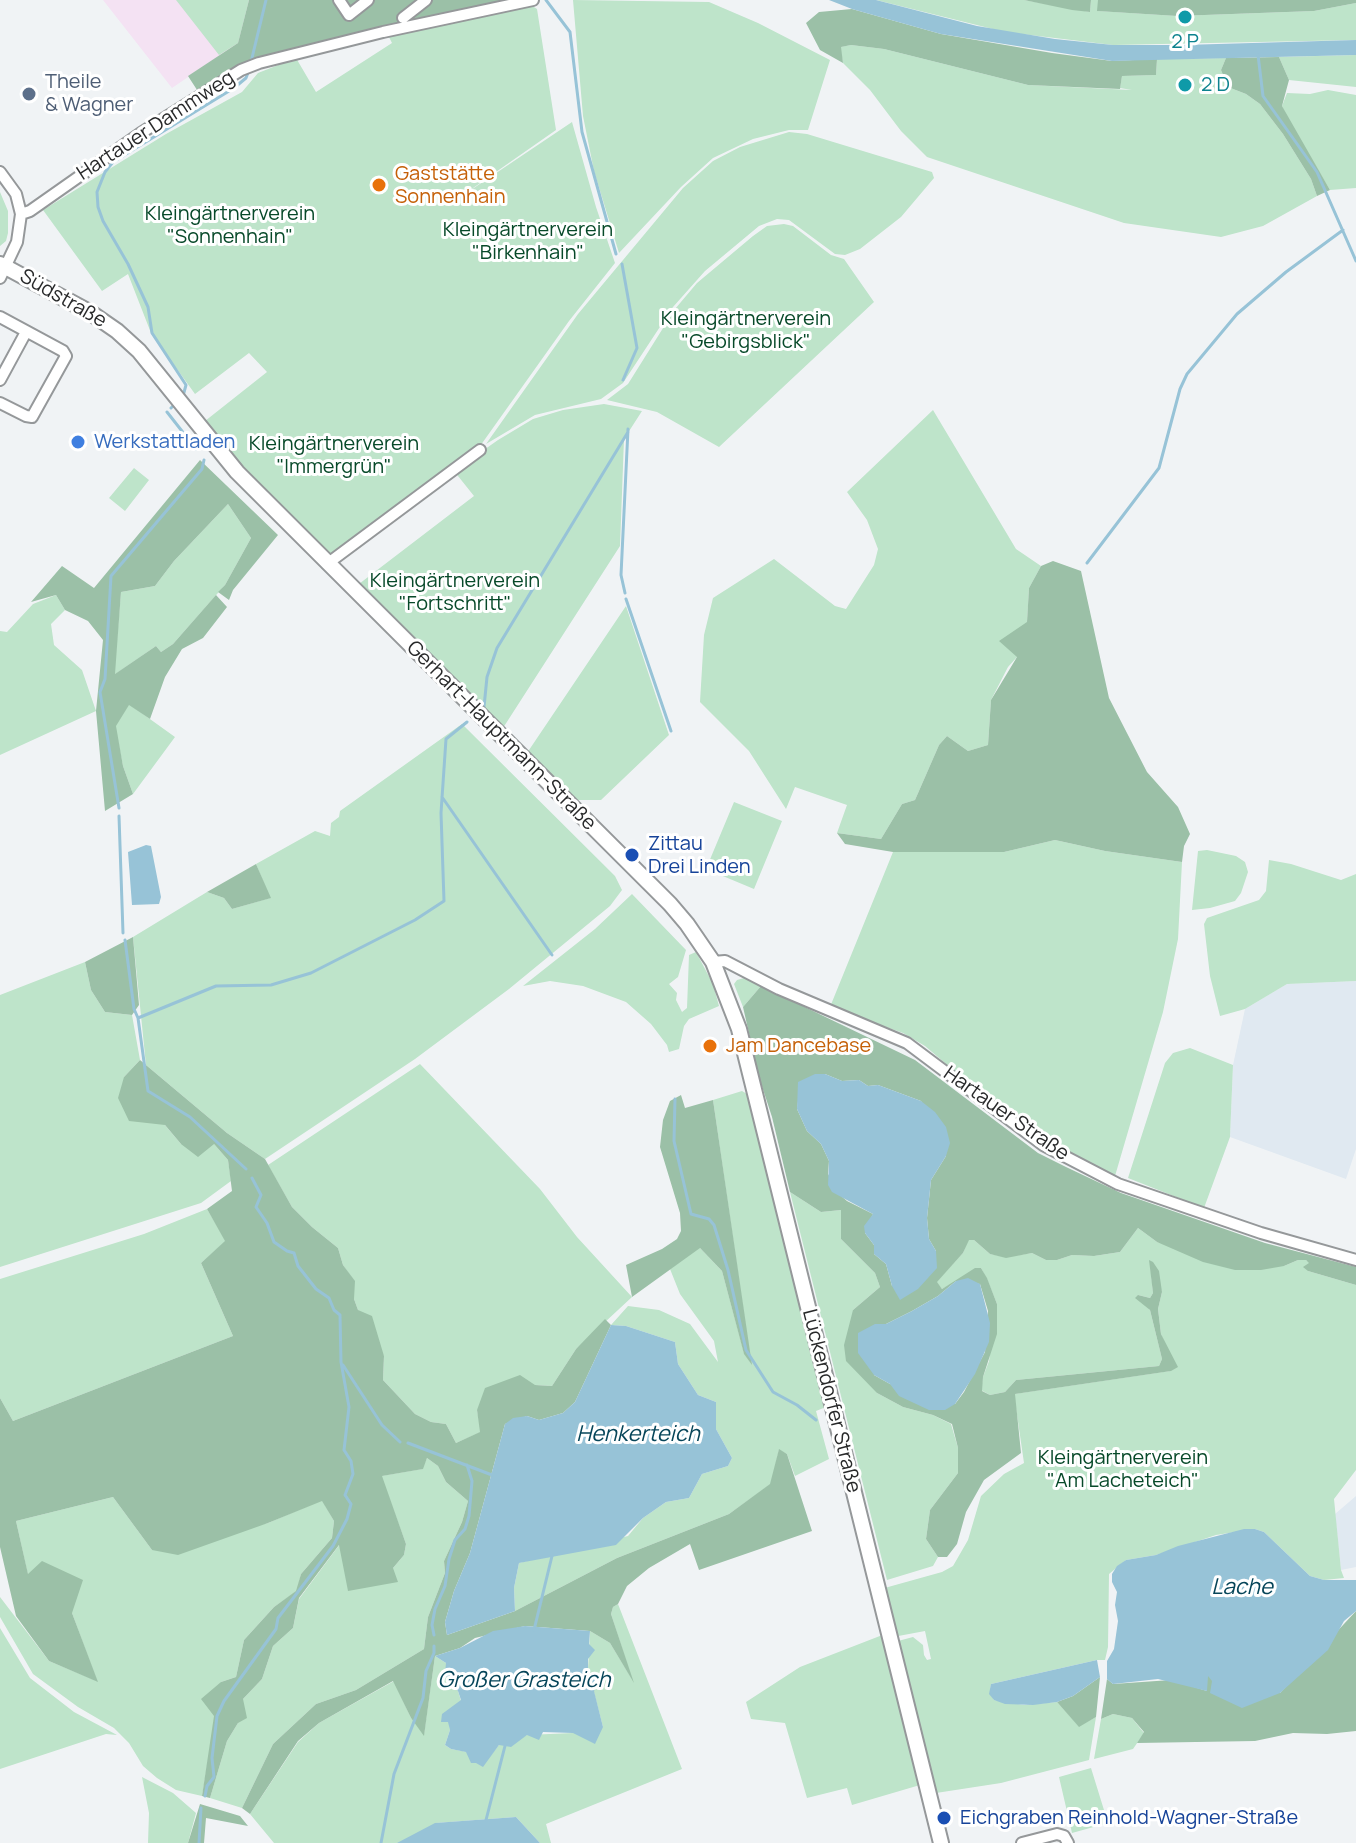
<!DOCTYPE html>
<meta charset="utf-8">
<style>
body{margin:0}
canvas{display:block;background:#f0f3f5}
</style>
<canvas width="1356" height="1843"></canvas>
<script>
const g = document.querySelector('canvas').getContext('2d');
g.lineJoin = 'round';
function paint(path, color) { g.fillStyle = color; g.fill(path, 'evenodd'); }
const toPath = rows => new Path2D(rows.map(r => 'M' + r).join(''));
function strokePath(path, color, width, dash) { g.strokeStyle = color; g.lineWidth = width; g.lineCap = dash ? 'butt' : 'round'; g.setLineDash(dash || []); g.stroke(path); }
function drawText(font, color, halo, rows, align = 'center') {
  g.font = font + ' Manrope,sans-serif'; g.lineWidth = 6; g.setLineDash([]); g.textBaseline = 'middle'; g.strokeStyle = halo; g.fillStyle = color; for (const [text, x, y, turn = 0] of rows) {
    g.save(); g.translate(x, y); g.rotate((+turn || 0) * Math.PI / 180); g.textAlign = isNaN(turn) ? turn : align; if (halo) g.strokeText(text, 0, 0); g.fillText(text, 0, 0); g.restore();
  }
}
paint(toPath([
 [1356,981,1356,1149,1346,1179,1230,1137,1233,1065,1245,1009,1287,984],
 [1356,1496,1356,1567,1341,1570,1335,1514]
]), '#e0e9f1');
paint(toPath([
 [103,0,249,0,238,43,172,88]
]), '#f4e2f3');
paint(toPath([
 [176,0,249,0,238,43,219,55],
 [573,0,709,2,758,23,830,60,808,130,789,130,753,139,713,158,681,187,619,253,594,171,583,116],
 [876,0,1024,0,1090,12,1091,0,1098,0,1098,11,1177,16,1314,11,1356,3,1356,40,1113,45,1005,32],
 [529,4,537,9,556,130,453,202,572,122,596,207,615,263,569,321,478,449,327,559,200,425,267,372,249,353,195,394,151,333,128,274,102,291,43,210,166,134,242,92,258,73,296,58,316,92,392,43,387,33],
 [851,45,884,49,1028,85,1132,90,1120,88,1122,76,1156,75,1157,59,1226,58,1221,70,1228,87,1246,94,1260,104,1283,134,1311,179,1317,196,1263,226,1221,237,1124,223,927,157,901,131,870,90,843,63,840,47],
 [1356,55,1356,87,1289,80,1279,57],
 [1328,90,1356,95,1356,188,1330,190,1288,120,1282,106,1287,93,1310,94],
 [789,132,807,134,932,172,934,178,901,217,860,249,845,255,835,254,789,220,777,219,759,226,705,271,673,307,623,383,601,399,535,415,486,444,578,314,683,188,713,161,740,147],
 [0,192,8,211,8,233,6,241,0,246],
 [784,224,793,226,831,255,844,259,874,302,719,447,657,412,607,400,628,384,675,309,697,283,753,236,767,226],
 [604,404,642,411,624,439,620,546,503,728,355,587,474,496,454,471,498,440,533,419,563,410],
 [933,410,1016,549,1041,566,1029,588,1027,623,1017,657,1008,667,991,700,988,745,968,751,947,736,939,745,915,800,902,804,881,839,837,833,847,805,795,787,786,809,749,751,700,702,704,635,713,598,774,559,835,606,846,609,874,565,878,549,867,520,847,492],
 [134,468,149,480,125,511,109,498],
 [228,504,251,538,225,585,173,644,161,652,156,646,114,675,121,592,155,586,174,561],
 [56,595,65,610,51,624,54,645,82,670,96,711,0,755,0,631,7,632,33,604],
 [626,606,669,735,601,800,573,800,545,772,547,769,539,766,527,753],
 [129,704,175,737,133,794,123,766,115,726],
 [462,724,615,876,622,890,610,906,509,989,415,1059,265,1159,227,1133,146,1065,133,937,207,892,224,898,232,909,270,898,256,864,315,831,330,836,331,823,339,817,340,811],
 [734,802,782,821,754,889,706,869],
 [1055,840,1105,851,1182,862,1178,939,1163,1012,1115,1176,1074,1158,1032,1131,986,1098,925,1046,903,1033,830,1007,893,852,1004,852],
 [1207,850,1236,856,1245,862,1248,872,1241,893,1235,901,1210,908,1192,910,1198,851],
 [1269,860,1291,864,1341,880,1356,874,1356,981,1287,984,1245,1009,1220,1016,1210,976,1204,924,1207,918,1259,900,1266,891],
 [632,894,686,950,678,977,669,984,677,993,676,1000,682,1012,687,1008,689,955,696,952,713,984,719,1006,689,1019,684,1026,679,1049,669,1052,667,1045,651,1024,626,1002,583,986,550,981,523,986,595,929],
 [85,962,91,990,105,1012,132,1015,140,1060,124,1077,181,1144,214,1144,228,1160,231,1181,201,1203,0,1267,0,995],
 [744,978,761,986,743,1007,734,984,737,980],
 [1190,1048,1233,1065,1230,1137,1204,1208,1128,1178,1165,1063,1173,1053],
 [420,1064,540,1189,577,1237,632,1297,576,1349,552,1386,535,1385,477,1410,481,1432,456,1443,446,1424,431,1422,415,1414,383,1380,384,1356,358,1310,354,1299,354,1281,343,1265,338,1248,312,1227,292,1207,268,1165],
 [742,1091,747,1094,826,1407,816,1411,829,1459,795,1476,787,1454,779,1450,771,1484,729,1514,617,1558,515,1611,514,1588,519,1563,628,1536,643,1518,666,1502,689,1498,702,1474,728,1466,732,1458,716,1429,716,1402,698,1395,678,1364,675,1342,626,1326,611,1325,628,1306,659,1310,690,1324,718,1362,714,1341,680,1294,670,1269,699,1247,722,1271,744,1353,751,1363,713,1100],
 [790,1192,821,1212,841,1210,841,1239,875,1273,880,1287,853,1310,877,1393,903,1407,933,1415,951,1424,958,1448,958,1473,930,1510,926,1539,938,1557,933,1566,887,1580],
 [207,1209,226,1241,201,1263,233,1336,13,1421,0,1398,0,1279,144,1234],
 [1138,1228,1157,1242,1284,1266,1298,1260,1306,1260,1310,1263,1308,1271,1356,1285,1356,1470,1334,1499,1341,1570,1344,1578,1324,1580,1310,1576,1264,1532,1255,1529,1216,1535,1156,1555,1126,1560,1109,1574,1108,1647,1105,1660,1097,1660,991,1684,990,1693,994,1700,1024,1705,1057,1702,1079,1726,1096,1717,1089,1760,1001,1783,936,1793,898,1641,913,1637,923,1645,924,1655,927,1660,931,1659,925,1631,893,1637,881,1589,942,1572,953,1566,968,1540,981,1496,1004,1474,1024,1463,1014,1394,1170,1371,1171,1358,1161,1334,1158,1309,1162,1292,1150,1262,1153,1293,1150,1298,1138,1295,1150,1310,1162,1359,1159,1366,1016,1380,1005,1392,990,1395,981,1390,983,1377,989,1361,997,1304,987,1279,981,1268,942,1289,936,1282,963,1253,968,1240,974,1240,990,1254,1006,1257,1032,1253,1046,1260,1057,1260,1072,1255,1094,1256,1120,1252],
 [427,1458,438,1466,446,1482,468,1501,462,1522,444,1561,445,1573,428,1617,424,1649,356,1690,316,1704,273,1744,242,1808,210,1798,227,1741,238,1723,243,1699,262,1679,273,1646,293,1628,299,1599,340,1544,393,1568,404,1555,406,1544,381,1476,422,1469],
 [113,1497,152,1550,268,1523,322,1500,334,1521,332,1538,301,1574,297,1591,274,1607,244,1640,236,1677,221,1682,202,1796,176,1790,157,1778,143,1766,129,1743,114,1728,78,1707,33,1674,0,1617,0,1597,49,1661,97,1681,72,1613,28,1575,16,1521],
 [618,1604,682,1769,546,1824,551,1843,540,1843,516,1817,436,1823,447,1843,274,1843,250,1814,298,1742,319,1723,394,1681,411,1718,424,1734,435,1656,446,1663,449,1683,458,1691,461,1701,448,1712,450,1730,445,1745,451,1749,490,1756,499,1745,527,1735,573,1733,603,1727,588,1669,590,1631,610,1643,632,1679,611,1614,613,1607],
 [0,1628,30,1678,74,1712,117,1735,106,1734,0,1769],
 [885,1634,920,1785,852,1805,847,1788,807,1798,785,1723,751,1719,746,1702,800,1667],
 [1113,1714,1132,1718,1144,1733,1133,1749,1094,1759,1101,1719],
 [1091,1768,1108,1823,1072,1833,1059,1777],
 [142,1777,173,1793,196,1813,188,1843,148,1843,149,1813]
]), '#bee4ca');
paint(toPath([
 [249,0,514,0,359,33,241,64,199,93,188,76,238,43],
 [1024,0,1091,0,1090,12,1072,10],
 [1098,0,1356,0,1356,3,1314,11,1177,16,1097,11],
 [852,9,941,34,1052,53,1112,61,1157,59,1156,75,1122,76,1120,89,1028,85,884,49,851,45,841,47,843,63,820,50,806,23,819,12],
 [1279,57,1289,80,1282,106,1330,190,1317,196,1311,179,1283,134,1260,104,1246,94,1228,87,1221,70,1226,58],
 [200,460,278,535,233,590,229,600,218,592,225,585,251,538,228,504,174,561,155,586,121,592,115,674,156,646,161,652,173,644,216,595,227,607,203,638,182,649,165,677,150,719,129,705,116,726,123,766,133,794,105,811,96,711,103,640,88,621,65,610,56,595,31,602,62,566,94,588],
 [1053,561,1081,571,1109,698,1147,772,1178,807,1190,834,1184,846,1182,862,1105,851,1055,840,1004,852,893,852,845,844,837,833,881,839,902,804,915,800,939,745,947,736,968,751,988,745,991,700,1017,657,999,641,1027,622,1029,588,1041,566],
 [256,864,271,898,232,909,224,898,207,892],
 [133,937,139,1005,132,1015,105,1012,91,990,85,962],
 [761,986,915,1060,1038,1153,1066,1167,1121,1193,1265,1243,1356,1267,1356,1285,1308,1271,1303,1267,1309,1263,1306,1260,1298,1260,1284,1266,1261,1270,1235,1270,1203,1262,1157,1242,1138,1228,1120,1252,1094,1256,1072,1255,1057,1260,1046,1260,1032,1253,1006,1258,990,1254,974,1240,969,1240,963,1253,937,1282,942,1289,975,1268,981,1268,987,1278,997,1304,997,1334,983,1377,982,1391,990,1395,1005,1392,1016,1380,1159,1366,1162,1359,1150,1310,1135,1298,1138,1295,1150,1298,1153,1293,1149,1260,1153,1262,1159,1271,1162,1292,1158,1309,1161,1334,1178,1367,1171,1371,1015,1394,1021,1453,984,1480,966,1512,957,1544,947,1557,938,1557,926,1539,930,1510,958,1473,958,1448,952,1424,933,1415,903,1407,877,1393,846,1361,844,1345,853,1310,880,1287,875,1273,841,1239,841,1210,821,1212,790,1192,772,1117,759,1077,743,1007],
 [825,1074,842,1081,859,1080,868,1086,878,1085,921,1101,946,1156,931,1180,927,1218,929,1239,936,1251,892,1286,886,1264,874,1254,874,1245,865,1233,873,1214,847,1201,840,1195,828,1174,829,1161,821,1144,807,1131,797,1109,799,1093],
 [956,1281,980,1284,988,1311,985,1352,964,1392,955,1404,890,1384,874,1375,875,1324,886,1324,912,1311,938,1296],
 [140,1060,227,1133,265,1159,292,1207,312,1227,338,1248,343,1265,355,1281,354,1299,358,1310,372,1316,384,1356,383,1380,415,1414,431,1422,446,1424,456,1443,480,1432,477,1410,485,1388,520,1375,535,1385,552,1386,576,1349,605,1319,611,1325,575,1402,563,1413,539,1420,527,1416,505,1424,470,1553,454,1591,445,1622,447,1635,515,1611,617,1558,729,1514,770,1484,779,1449,787,1454,812,1531,699,1570,690,1544,649,1568,627,1586,618,1604,613,1607,611,1614,634,1683,610,1643,590,1631,525,1626,475,1638,460,1648,435,1656,424,1736,411,1718,393,1681,319,1723,298,1741,250,1814,242,1808,273,1744,316,1704,356,1690,424,1649,428,1617,445,1573,444,1561,462,1522,468,1501,446,1482,438,1466,427,1458,423,1469,382,1476,406,1544,404,1555,393,1568,398,1582,348,1591,339,1545,299,1598,293,1628,273,1646,262,1679,243,1699,247,1718,238,1723,227,1741,210,1798,202,1796,214,1716,201,1699,221,1682,236,1677,244,1640,274,1607,296,1591,301,1574,332,1538,334,1521,322,1501,268,1523,178,1555,152,1550,113,1497,16,1521,28,1574,42,1561,83,1580,72,1613,98,1682,49,1661,16,1616,0,1547,0,1398,13,1421,233,1336,201,1263,225,1241,207,1209,232,1191,228,1160,214,1144,198,1157,181,1144,165,1125,129,1121,118,1098,124,1077],
 [681,1095,685,1108,713,1100,752,1365,744,1354,722,1271,700,1248,632,1297,626,1265,662,1249,677,1239,681,1231,680,1213,660,1147,663,1120,670,1101],
 [1356,1611,1356,1731,1327,1734,1293,1733,1255,1741,1137,1743,1144,1732,1132,1718,1113,1714,1101,1719,1107,1679,1113,1684,1171,1680,1207,1691,1207,1677,1216,1664,1212,1657,1216,1642,1221,1640,1225,1642,1220,1653,1221,1660,1217,1664,1280,1693],
 [1100,1677,1096,1717,1079,1727,1057,1702,1073,1696],
 [200,1804,240,1816,248,1826,206,1818,204,1843,188,1843]
]), '#9bc0a7');
paint(toPath([
 [829,0,876,0,977,26,1055,39,1113,45,1183,45,1356,40,1356,55,1112,61,941,34,852,9],
 [146,845,151,846,161,897,159,904,132,905,128,852],
 [815,1074,825,1074,842,1081,859,1080,868,1086,878,1085,921,1101,935,1112,946,1127,950,1143,946,1156,931,1180,927,1218,929,1239,936,1251,937,1268,918,1289,900,1300,892,1286,886,1264,874,1254,874,1245,865,1233,864,1226,873,1214,832,1192,828,1185,829,1161,821,1144,807,1131,797,1109,798,1082],
 [968,1278,980,1284,990,1323,989,1342,975,1374,955,1404,945,1410,929,1410,899,1396,890,1384,874,1375,858,1353,858,1333,875,1324,886,1324,912,1311,938,1296,956,1281],
 [611,1325,626,1326,675,1342,678,1364,698,1395,716,1402,716,1429,732,1458,728,1466,702,1474,689,1498,666,1502,643,1518,616,1545,519,1563,514,1588,515,1611,447,1635,445,1622,454,1591,470,1553,505,1424,513,1418,527,1416,539,1420,563,1413,575,1402],
 [1244,1529,1255,1529,1264,1532,1310,1576,1324,1580,1356,1580,1356,1611,1344,1621,1328,1650,1280,1693,1242,1708,1210,1693,1212,1681,1208,1676,1207,1691,1158,1679,1113,1684,1107,1679,1107,1661,1114,1649,1118,1621,1115,1605,1117,1592,1112,1582,1112,1574,1117,1566,1126,1560,1156,1555,1178,1546],
 [525,1626,590,1631,589,1644,595,1650,588,1659,588,1669,590,1676,599,1682,594,1691,603,1727,595,1744,573,1733,543,1732,539,1740,527,1735,511,1747,499,1745,483,1767,476,1763,471,1763,466,1752,451,1749,445,1745,450,1730,448,1722,441,1722,442,1714,461,1700,458,1691,449,1683,445,1673,446,1663,435,1656,460,1648,493,1631],
 [1097,1660,1100,1677,1073,1696,1057,1702,1033,1705,1005,1704,994,1700,989,1694,991,1684],
 [516,1817,540,1843,397,1843,435,1823]
]), '#97c3d7');
strokePath(toPath([
 [546,0,570,32,582,132,616,254],
 [1258,55,1263,96,1317,172,1356,261],
 [251,62,266,0],
 [622,264,637,348,623,380],
 [183,396,186,385,152,333,148,307,128,264,103,221,98,207,97,192,105,172,113,162,234,88,246,78,249,70],
 [171,408,173,406],
 [167,412,196,449],
 [1087,563,1159,468,1180,389,1187,374,1237,314,1286,272,1343,230],
 [625,593,621,575,628,429],
 [626,599,671,731],
 [484,707,487,677,497,648,628,432],
 [442,797,552,955],
 [119,808,100,692,105,679,111,576,202,469,204,460],
 [119,816,123,933],
 [125,940,134,1009,138,1018,148,1091,190,1117,246,1169],
 [138,1018,216,986,271,985,311,973,415,920,444,901,441,813,446,739,467,722],
 [675,1099,674,1141,691,1214,709,1219,714,1225,728,1270,746,1350,773,1392,797,1405,816,1420],
 [343,1365,382,1425,400,1442],
 [408,1443,492,1475],
 [534,1630,552,1556],
 [434,1635,432,1625,435,1609,445,1586,449,1559,455,1540,465,1529,469,1516,472,1481,467,1465],
 [205,1796,207,1786,214,1777,212,1758,217,1716,224,1701,276,1629,278,1618,333,1546,347,1519,351,1504,345,1495,353,1474,351,1461,344,1450,349,1407,341,1362,340,1315,334,1310,329,1298,316,1289,298,1266,294,1253,287,1251,274,1242,267,1223,256,1207,261,1195,252,1178],
 [486,1820,506,1742],
 [199,1843,201,1808],
 [381,1843,394,1774,423,1698,426,1671,434,1653,434,1646]
]), '#97c3d7', 3);
const street = toPath([
 [339,0,349,15,368,0],
 [403,18,426,0],
 [0,172,16,194,21,214,17,242,0,278],
 [21,214,30,211,141,133,241,70,259,63,383,32,533,0],
 [0,317,63,351,66,356,32,417,26,416,0,403],
 [0,380,26,332],
 [327,564,480,450],
 [713,962,725,961,779,989,907,1043,1043,1145,1118,1184,1261,1233,1356,1260],
 [1022,1843,1057,1834,1064,1836,1068,1843]
]);
const secondary = toPath([
 [0,264,91,313,117,331,139,351,237,472,670,904,687,924,713,962,739,1029,941,1843]
]);
strokePath(street, '#95989a', 14);
strokePath(secondary, '#95989a', 18);
strokePath(street, '#fff', 10);
strokePath(secondary, '#fff', 14);
for (const [x, y, r, color] of [
 [1185,17,8,"#0f9aa8"],
 [1185,85,8,"#0f9aa8"],
 [29,94,8,"#5c6f8a"],
 [379,185,8,"#e8710a"],
 [78,442,8,"#3f7fe0"],
 [632,855,8,"#1a4fb4"],
 [710,1046,8,"#e8710a"],
 [944,1818,8,"#1a4fb4"]
]) { const dot = new Path2D(); dot.arc(x, y, r, 0, 2 * Math.PI); g.fillStyle = color; g.fill(dot); strokePath(dot, '#fff', 3); }
drawText('20px', '#0d838f', '#fff', [
 ["2 P",1185,42],
 ["2 D",1201,85,"left"]
]);
drawText('20px', '#4e5e75', '#fff', [
 ["Theile",45,82],
 ["& Wagner",45,105]
], 'left');
drawText('20px', '#28292a', '#fff', [
 ["Hartauer Dammweg",156,126,-33],
 ["Südstraße",63,299,30],
 ["Gerhart-Hauptmann-Straße",501,736,45],
 ["Hartauer Straße",1006,1114,35],
 ["Lückendorfer Straße",831,1401,76]
]);
drawText('20px', '#c56008', '#fff', [
 ["Gaststätte",395,174],
 ["Sonnenhain",395,197],
 ["Jam Dancebase",726,1046]
], 'left');
drawText('20px', '#074929', '#fff', [
 ["Kleingärtnerverein",230,214],
 ["\"Sonnenhain\"",230,237],
 ["Kleingärtnerverein",528,230],
 ["\"Birkenhain\"",528,253],
 ["Kleingärtnerverein",746,319],
 ["\"Gebirgsblick\"",746,342],
 ["Kleingärtnerverein",334,444],
 ["\"Immergrün\"",334,467],
 ["Kleingärtnerverein",455,581],
 ["\"Fortschritt\"",455,604],
 ["Kleingärtnerverein",1123,1458],
 ["\"Am Lacheteich\"",1123,1481]
]);
drawText('20px', '#366cbe', '#fff', [
 ["Werkstattladen",94,442]
], 'left');
drawText('20px', '#164399', '#fff', [
 ["Zittau",648,844],
 ["Drei Linden",648,867],
 ["Eichgraben Reinhold-Wagner-Straße",960,1818]
], 'left');
drawText('italic 22px', '#064559', '#fff', [
 ["Henkerteich",638,1435],
 ["Lache",1242,1588],
 ["Großer Grasteich",524,1681]
]);
</script>
